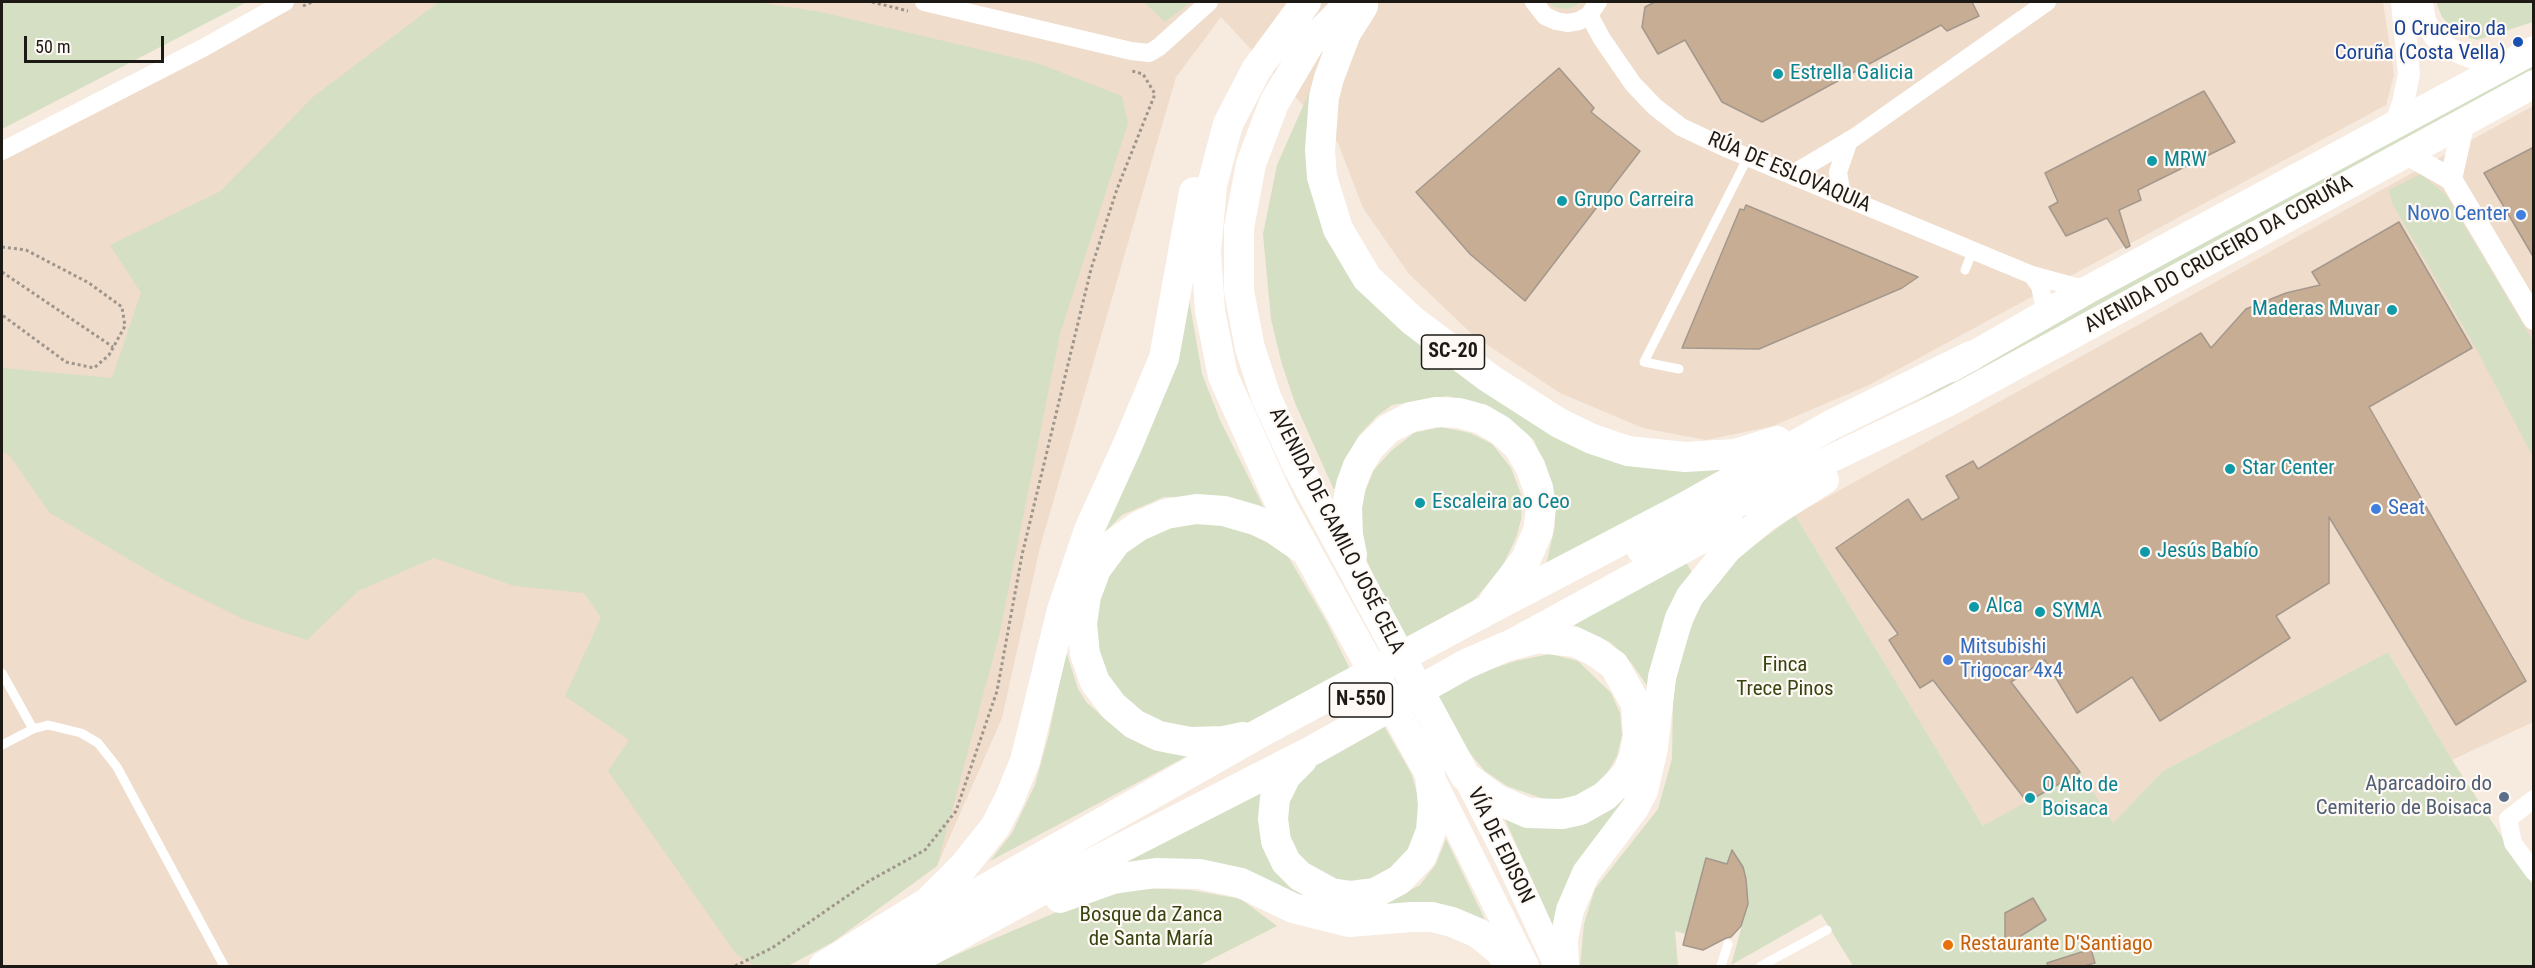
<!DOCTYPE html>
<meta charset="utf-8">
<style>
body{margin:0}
#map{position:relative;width:2535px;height:968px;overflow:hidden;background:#f7eade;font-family:"Roboto Condensed",sans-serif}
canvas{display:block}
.frame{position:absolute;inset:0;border:3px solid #1d1915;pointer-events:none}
.scale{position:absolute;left:24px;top:36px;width:140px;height:27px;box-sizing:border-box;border:3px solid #1d1915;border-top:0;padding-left:8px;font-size:18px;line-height:21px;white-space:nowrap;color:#1d1915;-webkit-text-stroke:4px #fef9f4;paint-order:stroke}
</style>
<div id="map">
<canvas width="2535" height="968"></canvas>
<div class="frame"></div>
<div class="scale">50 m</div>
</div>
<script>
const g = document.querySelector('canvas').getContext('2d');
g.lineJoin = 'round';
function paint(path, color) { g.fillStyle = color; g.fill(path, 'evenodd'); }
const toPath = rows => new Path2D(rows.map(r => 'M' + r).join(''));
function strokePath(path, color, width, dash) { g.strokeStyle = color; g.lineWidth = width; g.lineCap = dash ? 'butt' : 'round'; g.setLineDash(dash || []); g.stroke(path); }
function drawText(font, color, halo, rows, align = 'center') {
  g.font = font + ' "Roboto Condensed",sans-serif'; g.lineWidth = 4.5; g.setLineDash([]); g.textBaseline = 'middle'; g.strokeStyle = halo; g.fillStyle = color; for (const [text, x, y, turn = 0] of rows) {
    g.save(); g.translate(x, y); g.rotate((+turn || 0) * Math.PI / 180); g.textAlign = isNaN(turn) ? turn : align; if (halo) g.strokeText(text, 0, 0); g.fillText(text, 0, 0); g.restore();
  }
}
paint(toPath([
 [293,2,2383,2,2394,75,2386,105,1869,385,1773,426,1706,440,1643,428,1560,393,1474,336,1409,274,1363,208,1338,143,1221,17,1176,77,1040,547,1002,718,937,866,767,966,2,966,2,157],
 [2533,106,2533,722,2452,760,2388,652,2163,771,2113,823,1983,826,1795,515]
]), '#efdccb');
paint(toPath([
 [2,2,247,2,2,129],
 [439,2,755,2,821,12,1037,63,1122,96,1128,123,1060,334,999,636,937,866,833,942,788,966,755,966,736,954,608,771,629,740,565,696,601,618,584,593,514,586,434,558,358,591,307,640,245,620,166,581,50,513,10,456,2,451,2,368,112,378,141,293,110,245,221,191,313,97],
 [1144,2,1191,2,1165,22],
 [1548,2,1582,2,1568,9,1554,7],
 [2436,2,2533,2,2533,22,2477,40,2457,34,2442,17],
 [2533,63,2533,70,1989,366,1914,403,1986,361],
 [1319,70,1321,213,1536,421,1737,465,1546,565,1555,526,1553,486,1534,440,1500,413,1448,396,1392,405,1377,416,1359,435,1346,458,1334,490,1295,403,1281,361,1271,319,1263,234,1277,165],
 [2421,174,2446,195,2533,341,2533,457,2478,352,2392,203,2389,190],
 [1188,293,1202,374,1220,420,1266,512,1222,496,1164,497,1122,515,1100,537],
 [1441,427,1470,433,1492,444,1511,468,1522,497,1521,520,1516,538,1502,567,1475,599,1460,612,1408,641,1383,598,1366,558,1358,520,1364,494,1374,470,1391,451,1414,433],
 [1795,515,1983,826,2080,772,2113,823,2163,771,2388,652,2452,760,2533,885,2533,966,1853,966,1821,914,1731,965,1748,904,1743,867,1732,851,1727,864,1706,859,1686,934,1675,931,1678,966,1580,966,1584,924,1595,889,1658,809,1672,759,1673,700,1676,680,1684,645,1703,599,1741,555],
 [1219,520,1262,533,1286,553,1326,621,1354,677,1272,721,1192,734,1147,724,1106,682,1090,610,1099,573,1151,529],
 [1688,558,1687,564,1693,574,1651,691,1632,664,1610,642,1566,621],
 [1066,651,1078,689,1087,703,1102,716,1191,754,990,861,1012,833,1035,785,1049,734],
 [1550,654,1578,661,1611,693,1620,713,1622,735,1617,756,1606,775,1589,790,1569,798,1547,800,1507,786,1485,771,1468,751,1436,693,1491,669,1516,661],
 [1381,721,1411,773,1423,812,1412,855,1356,890,1304,868,1283,823,1295,780,1311,763],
 [1644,767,1558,937,1504,817,1532,826],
 [1264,784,1272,855,1387,903,1420,885,1436,864,1446,839,1487,924,1408,905,1313,903,1096,876],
 [1138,888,1190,890,1241,899,1277,926,1198,966,930,966,1078,903]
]), '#d5dfc3');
const building = toPath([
 [1655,2,1972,2,1979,16,1947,31,1941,25,1762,122,1722,102,1685,40,1658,54,1642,27,1645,7,1655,2],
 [1559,68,1594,108,1591,112,1640,151,1525,301,1470,254,1416,192,1559,68],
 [2204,91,2235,142,2138,190,2141,200,2119,210,2130,246,2126,248,2107,218,2066,236,2049,207,2058,202,2045,173,2204,91],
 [2534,147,2534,258,2484,173,2534,147],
 [1746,205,1918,277,1902,288,1759,349,1682,348,1740,209,1744,210,1746,205],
 [2399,222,2472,348,2369,407,2526,681,2456,725,2329,517,2329,583,2276,616,2290,638,2160,721,2132,677,2077,713,2045,660,2011,682,2080,772,2027,802,1933,680,1920,688,1889,640,1898,634,1836,548,1908,499,1922,520,1959,498,1946,476,1973,461,1978,469,2201,333,2211,348,2246,309,2286,293,2320,285,2312,272,2399,222],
 [1732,850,1743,867,1746,879,1748,904,1741,926,1731,937,1726,938,1703,950,1683,945,1706,858,1727,864,1732,850],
 [2033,898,2046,920,2005,946,2005,913,2033,898],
 [2091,949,2095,963,2084,966,2048,966,2047,963,2091,949]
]);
paint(building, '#c7ad93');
strokePath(building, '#a4988d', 1.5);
strokePath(toPath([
 [872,2,908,11],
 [303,6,312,2],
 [2,247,26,250,89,283,122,307,125,326,109,355,94,368,66,362,2,315],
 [2,272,113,347],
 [735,966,772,948,869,881,925,850,956,811,997,691,1022,555,1091,269,1117,189,1155,94,1143,74,1132,71]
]), '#9e958c', 3, [3, 3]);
strokePath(toPath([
 [1965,270,1973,250],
 [1679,369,1644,362,1748,157],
 [2,673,33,729],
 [2,745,33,729,48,725,81,733,98,743,117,767,224,966],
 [1721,966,1728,944],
 [1761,966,1827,930]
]), '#fff', 9);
strokePath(toPath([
 [924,2,1131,51,1149,53,1159,47,1209,2],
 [1534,2,1545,16,1556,21,1567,23,1579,21,1589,15,1598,2],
 [1589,15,1602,39,1633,84,1655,107,1681,127,1728,149,2032,275,2087,290],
 [2,151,203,48,285,2],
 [1791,175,1855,137,2047,2],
 [1842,196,1838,172,1849,140],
 [2032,275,2040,286,2046,314],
 [2534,799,2508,819,2513,843,2534,872]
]), '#fff', 18);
strokePath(toPath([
 [2422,2,2425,21,2435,37,2450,49,2473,58,2511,62],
 [2395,125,2403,103,2409,74,2402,2],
 [2405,153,2451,179,2534,319],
 [2451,179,2464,121]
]), '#fff', 22);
strokePath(toPath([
 [1466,777,1507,857,1557,966],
 [1433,780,1526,966]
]), '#fff', 26);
strokePath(toPath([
 [1951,368,2087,290,2534,50],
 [1697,523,1947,403,2534,84],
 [1641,550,1711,508],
 [1512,643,1730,524],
 [1565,966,1564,939,1570,910,1586,873,1635,808,1644,791,1654,748,1662,677,1679,618,1690,596,1728,549,1765,518,1825,480]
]), '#fff', 28);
strokePath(toPath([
 [1363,6,1346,33,1329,78,1324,97,1320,150,1322,177,1338,229,1367,278,1413,321,1489,378,1559,423,1592,439,1628,451,1685,457,1735,454,1777,441],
 [1352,555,1348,535,1347,507,1351,485,1358,466,1370,447,1388,429,1411,417,1436,412,1459,413,1481,419,1500,430,1518,446,1530,466,1538,488,1541,508,1538,531,1526,559,1494,601],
 [1243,737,1224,741,1190,742,1159,736,1134,724,1113,706,1095,682,1085,654,1082,624,1086,596,1096,569,1116,542,1139,526,1166,514,1196,509,1224,511,1255,520,1274,529,1303,549],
 [1302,760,1286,776,1275,798,1273,819,1276,841,1286,862,1300,876,1331,893,1351,896,1375,893,1399,880,1421,857,1431,831,1433,805,1430,774,1281,505,1223,376,1210,311,1206,252,1212,185,1228,124,1256,70,1306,2],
 [1060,898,1113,879,1156,873,1199,874,1241,883,1293,908,1349,922,1412,917,1432,917,1452,922,1478,933,1499,950,1511,966],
 [824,966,928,902,963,867,995,827,1009,800,1025,761,1062,610,1089,530,1128,444,1164,358,1194,192],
 [866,966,932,919,1260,733,1486,611,1683,508,1831,425,1971,356],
 [902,966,1090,864,1313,750,1466,664,1505,647,1538,638,1575,642,1594,651,1614,665,1636,704,1638,736,1634,757,1627,774,1605,796,1580,810,1562,814,1528,813,1496,799,1465,776,1439,728,1380,619,1298,467,1266,397,1250,348,1239,291,1239,228,1251,164,1274,103,1309,44,1351,2]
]), '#fff', 30);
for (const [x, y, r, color] of [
 [2518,42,6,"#1a4fb4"],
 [1778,74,6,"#0f9aa8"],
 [2152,161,6,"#0f9aa8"],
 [1562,201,6,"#0f9aa8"],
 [2521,215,6,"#3f7fe0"],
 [2392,310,6,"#0f9aa8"],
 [2230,469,6,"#0f9aa8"],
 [1420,503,6,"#0f9aa8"],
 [2376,509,6,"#3f7fe0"],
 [2145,552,6,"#0f9aa8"],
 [1974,607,6,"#0f9aa8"],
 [2040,612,6,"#0f9aa8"],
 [1948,660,6,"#3f7fe0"],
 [2504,797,6,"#5c6f8a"],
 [2030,798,6,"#0f9aa8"],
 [1948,945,6,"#e8710a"]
]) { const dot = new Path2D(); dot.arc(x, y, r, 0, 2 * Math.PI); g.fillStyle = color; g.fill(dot); strokePath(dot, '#fef9f4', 2); }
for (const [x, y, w] of [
 [1453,352,63],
 [1361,700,63]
]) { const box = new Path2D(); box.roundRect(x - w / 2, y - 17, w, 34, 4.5); g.fillStyle = '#fef9f4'; g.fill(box); strokePath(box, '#1d1915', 1.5); }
drawText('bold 20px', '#1d1915', null, [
 ["SC-20",1453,352],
 ["N-550",1361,700]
]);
drawText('21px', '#164399', '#fef9f4', [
 ["O Cruceiro da",2506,30],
 ["Coruña (Costa Vella)",2506,54]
], 'right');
drawText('21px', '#0d838f', '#fef9f4', [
 ["Estrella Galicia",1790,74],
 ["MRW",2164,161],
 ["Grupo Carreira",1574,201],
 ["Maderas Muvar",2380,310,"right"],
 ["Star Center",2242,469],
 ["Escaleira ao Ceo",1432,503],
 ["Jesús Babío",2157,552],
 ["Alca",1986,607],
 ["SYMA",2052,612],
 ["O Alto de",2042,786],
 ["Boisaca",2042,810]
], 'left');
drawText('21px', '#1d1915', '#fef9f4', [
 ["RÚA DE ESLOVAQUIA",1789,173,23],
 ["AVENIDA DO CRUCEIRO DA CORUÑA",2219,255,-29],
 ["AVENIDA DE CAMILO JOSÉ CELA",1336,531,63],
 ["VÍA DE EDISON",1500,846,64]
]);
drawText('21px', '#366cbe', '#fef9f4', [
 ["Novo Center",2509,215,"right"],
 ["Seat",2388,509],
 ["Mitsubishi",1960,648],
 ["Trigocar 4x4",1960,672]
], 'left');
drawText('21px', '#384511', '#fef9f4', [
 ["Finca",1785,666],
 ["Trece Pinos",1785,690],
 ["Bosque da Zanca",1151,916],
 ["de Santa María",1151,940]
]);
drawText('21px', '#4e5e75', '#fef9f4', [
 ["Aparcadoiro do",2492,785],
 ["Cemiterio de Boisaca",2492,809]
], 'right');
drawText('21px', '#c56008', '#fef9f4', [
 ["Restaurante D'Santiago",1960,945]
], 'left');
</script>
